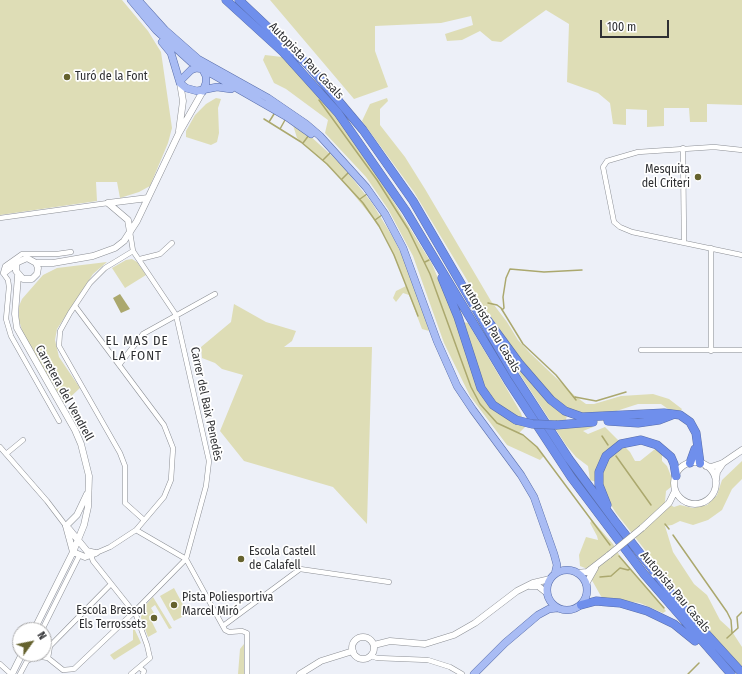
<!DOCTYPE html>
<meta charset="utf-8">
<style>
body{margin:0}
#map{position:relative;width:742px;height:674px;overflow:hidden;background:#edf0f8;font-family:"Fira Sans Condensed",sans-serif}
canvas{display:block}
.north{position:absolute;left:12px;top:622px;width:40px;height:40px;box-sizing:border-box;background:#fff;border:1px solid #acacad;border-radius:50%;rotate:57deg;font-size:11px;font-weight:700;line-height:16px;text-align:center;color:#2f3033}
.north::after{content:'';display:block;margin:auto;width:14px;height:18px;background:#65622e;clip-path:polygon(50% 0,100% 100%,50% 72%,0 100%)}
.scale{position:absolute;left:600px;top:20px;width:69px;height:18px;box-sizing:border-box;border:2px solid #2f3033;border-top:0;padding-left:5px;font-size:12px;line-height:14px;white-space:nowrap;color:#2f3033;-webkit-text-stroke:3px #fff;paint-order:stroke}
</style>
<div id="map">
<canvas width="742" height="674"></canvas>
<div class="north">N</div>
<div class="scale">100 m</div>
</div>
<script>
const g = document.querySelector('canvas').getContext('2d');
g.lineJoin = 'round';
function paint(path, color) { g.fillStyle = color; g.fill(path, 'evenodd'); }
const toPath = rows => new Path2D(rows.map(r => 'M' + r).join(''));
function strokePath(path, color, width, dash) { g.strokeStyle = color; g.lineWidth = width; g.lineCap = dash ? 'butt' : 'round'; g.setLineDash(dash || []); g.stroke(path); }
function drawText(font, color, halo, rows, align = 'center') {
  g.font = font + ' "Fira Sans Condensed",sans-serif'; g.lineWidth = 3.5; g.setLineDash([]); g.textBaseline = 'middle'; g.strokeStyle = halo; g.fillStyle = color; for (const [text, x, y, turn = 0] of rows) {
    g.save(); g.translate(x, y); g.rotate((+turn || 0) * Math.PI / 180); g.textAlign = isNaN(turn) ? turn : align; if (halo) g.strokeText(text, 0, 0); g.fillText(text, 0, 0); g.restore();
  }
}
paint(toPath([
 [0,0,122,0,148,31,161,52,172,128,168,143,150,186,139,192,120,198,117,182,96,182,97,201,0,215],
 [270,0,742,0,742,105,707,104,707,122,690,122,689,108,664,108,664,126,647,127,647,110,626,109,626,125,613,124,610,103,598,93,567,82,569,24,546,10,501,42,492,41,480,31,462,40,447,41,445,34,473,25,471,16,441,23,375,26,375,51,388,87,354,99],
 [265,55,282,57,300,76,343,124,368,160,432,264,456,321,468,323,521,413,525,427,519,433,536,446,544,456,540,460,507,445,470,396,444,343,413,256,388,209,366,177,325,133,328,120,286,89,274,83,263,60],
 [216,98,221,99,218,108,219,133,217,142,211,145,186,137,186,131,195,115,206,104],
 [387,98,388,101,380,109,380,125,405,157,425,189,491,301,507,322,518,340,530,353,575,396,586,404,594,404,621,396,653,394,669,399,682,409,680,412,671,411,661,404,638,404,604,415,567,415,566,420,573,428,589,424,593,427,583,431,588,434,605,427,630,452,635,461,640,461,655,449,662,452,662,461,667,466,671,476,671,487,666,491,665,502,674,507,680,505,693,508,707,505,717,495,722,480,742,461,742,479,732,489,722,510,708,520,693,525,680,521,672,525,665,526,673,552,694,584,707,595,720,620,731,630,742,647,742,667,707,629,616,513,609,502,602,484,590,480,588,466,576,457,566,445,519,373,525,366,479,300,414,192,362,121,370,104],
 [293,125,308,134,341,164,372,203,394,239,405,262,421,305,429,331,422,329,409,295,403,293,396,302,393,298,396,291,406,286,405,282,386,238,372,217,337,174,297,138],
 [132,259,137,262,146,275,125,288,112,268,126,260],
 [107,262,93,274,57,329,55,340,59,357,80,388,64,403,23,334,19,320,19,306,22,299,43,275,57,268],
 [234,304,266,322,296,331,292,341,284,347,372,347,367,524,333,487,244,461,220,431,243,375,222,369,215,363,202,358,201,347,231,322],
 [592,520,613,544,621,558,666,611,663,613,640,603,602,598,585,568,580,566,579,555,586,537,598,540,597,536,590,523],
 [174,588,188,614,174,621,160,596],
 [153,597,172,628,169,629,155,605,151,608,154,613,149,616,157,632,148,637,141,618,142,609],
 [133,626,141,643,114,660,110,655,133,640],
 [244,644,244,674,238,674,240,649]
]), '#deddb6');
paint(toPath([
 [120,294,130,309,121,313,113,298]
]), '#aba86e');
strokePath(toPath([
 [319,100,377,180,408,229,430,274,471,387,480,404,497,423,523,435,537,447,610,545],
 [264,119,301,142,327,164,363,203,379,226,394,255,418,316],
 [269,122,274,114],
 [280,129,285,120],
 [303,143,309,135],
 [323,160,330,153],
 [342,179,349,172],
 [360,199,367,194],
 [375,220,382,215],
 [425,262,429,260],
 [488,303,497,305,501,308,523,344,556,375,576,400],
 [502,310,504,308,503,297,506,278,510,269,544,272,582,270],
 [575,397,596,401,626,392],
 [602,436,608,445],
 [616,456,651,505],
 [665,524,669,529],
 [673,535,727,612,731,620,732,633],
 [619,556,664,608],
 [600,577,611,576,620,568,628,570,630,569],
 [727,638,738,628,737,617,742,612],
 [688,674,699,663]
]), '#aba86e', 1.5);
const street = toPath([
 [683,148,684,242],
 [742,150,714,147,638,152,607,161,603,167,614,222,620,227,632,232,742,255],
 [0,218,108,203],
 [711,248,711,351],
 [133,251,105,268,90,283,70,313,60,331,59,346,120,453,125,466,125,503,144,520],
 [140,259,160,254,172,243],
 [3,273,8,280,9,287,6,319,11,336,59,421],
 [3,273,5,266,22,254,57,254,71,252],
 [75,306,164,425,173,448,171,480,164,497,136,530,110,547,96,553],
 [641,350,742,350],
 [119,365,143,334,215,294],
 [0,447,47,501,66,526],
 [6,454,23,440],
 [136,530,186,559,225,630,229,632,242,631,247,633,247,674],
 [90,553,93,561,136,615,147,645,150,658,131,674],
 [223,626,300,569,389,582],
 [42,630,79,556],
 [36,656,48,658,63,670,74,669,134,612,186,559,206,486,209,461,176,315,133,251,130,232],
 [371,656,377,658,428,660,450,667,462,674],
 [48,658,50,646,111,584],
 [0,664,11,674],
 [140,668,144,671,143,674],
 [20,674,27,661,36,656,36,654]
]);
const secondary = toPath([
 [179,131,183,101,180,83],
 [108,203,148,198],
 [108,203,128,220,130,232],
 [36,263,53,263,93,256,115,248,124,241,137,221,179,133,203,91],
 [5,272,18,262,27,258,36,263,38,268,37,274,32,279,23,279,16,271,16,264],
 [18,276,15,314,17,328,75,430,81,444,89,476,88,507,84,525,73,552,34,630],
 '674 483a21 21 0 1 1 42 0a21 21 0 1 1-42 0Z',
 [706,466,711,467,723,463,742,450],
 [716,480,717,472,723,463],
 [66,526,73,552,85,557,96,553],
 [66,526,77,515,87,494],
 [642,528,669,503,675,491],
 [69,529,87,551,95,553],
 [577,573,587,572,609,555],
 [586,584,595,568],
 [530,586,538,586,547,593],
 '352 648a11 11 0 1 1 22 0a11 11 0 1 1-22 0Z',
 [374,645,390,641,425,644,454,635,475,623,517,591,533,583,550,579],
 [12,674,22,654],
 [300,674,321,661,353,651]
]);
const primary = toPath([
 [131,0,156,30,191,62,287,117,311,134],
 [138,0,165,30,198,59,268,98,306,124,320,136,366,187,385,214,403,248,437,341,457,386,473,410,521,475,534,497,554,554,557,565,555,574],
 [162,42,171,53,180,83,186,88,197,91,217,87,231,89],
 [180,81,191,70,196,68,203,69],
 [203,91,206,83,206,76,203,70],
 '547 590a20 20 0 1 1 40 0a20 20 0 1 1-40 0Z',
 [474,674,505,643,538,615,549,609,557,608]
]);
const highway = toPath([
 [226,0,283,52,338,113,406,211,508,381,571,477,644,574,731,674],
 [239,0,310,67,363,130,413,201,513,373,569,459,614,520,681,606,742,673],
 [442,278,458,317,481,388,493,405,516,420],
 [486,318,519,363,551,400,565,411,582,417,664,413,680,415,690,422,696,433,700,463],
 [608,421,638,423,659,420,672,415],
 [557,425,593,422],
 [690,463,695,449],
 [607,505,599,485,599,472,606,456,621,444,641,440,657,445,671,457,674,464,676,476],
 [581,605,596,601,607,602,620,603,647,611,674,624,695,641]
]);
strokePath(street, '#8c8f95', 5.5);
strokePath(secondary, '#8c8f95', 7);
strokePath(primary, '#596eab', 8);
strokePath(highway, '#596eab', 9);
strokePath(street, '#fff', 4.5);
strokePath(secondary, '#fff', 6);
strokePath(primary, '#a9bcf4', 7);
strokePath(highway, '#6f8fec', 8);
const secondaryBridge = toPath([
 [609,555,642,528]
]);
const highwayBridge = toPath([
 [516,420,532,424,557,425]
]);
strokePath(secondaryBridge, '#8c8f95', 7, []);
strokePath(highwayBridge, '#596eab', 9, []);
strokePath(secondaryBridge, '#fff', 6);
strokePath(highwayBridge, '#6f8fec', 8);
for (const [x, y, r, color] of [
 [67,77,4,"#65622e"],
 [698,177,4,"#65622e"],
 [241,559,4,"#65622e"],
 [174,605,4,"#65622e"],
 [154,618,4,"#65622e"]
]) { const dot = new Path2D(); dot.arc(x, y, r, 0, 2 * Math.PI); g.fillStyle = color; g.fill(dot); strokePath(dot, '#fff', 1.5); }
drawText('12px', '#2f3033', '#fff', [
 ["Autopista Pau Casals",306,61,46],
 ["Autopista Pau Casals",491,328,59],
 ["Carretera del Vendrell",64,393,61],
 ["Carrer del Baix Penedès",206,404,78],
 ["Autopista Pau Casals",675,592,50]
]);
drawText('12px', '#2f3033', '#fff', [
 ["Turó de la Font",75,77],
 ["Mesquita",690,170,"right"],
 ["del Criteri",690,184,"right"],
 ["Escola Castell",249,552],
 ["de Calafell",249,566],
 ["Pista Poliesportiva",182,598],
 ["Marcel Miró",182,612],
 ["Escola Bressol",146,611,"right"],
 ["Els Terrossets",146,625,"right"]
], 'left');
g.letterSpacing = '1px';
drawText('13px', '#2f3033', '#fff', [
 ["EL MAS DE",137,341],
 ["LA FONT",137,356]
]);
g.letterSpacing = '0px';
</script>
